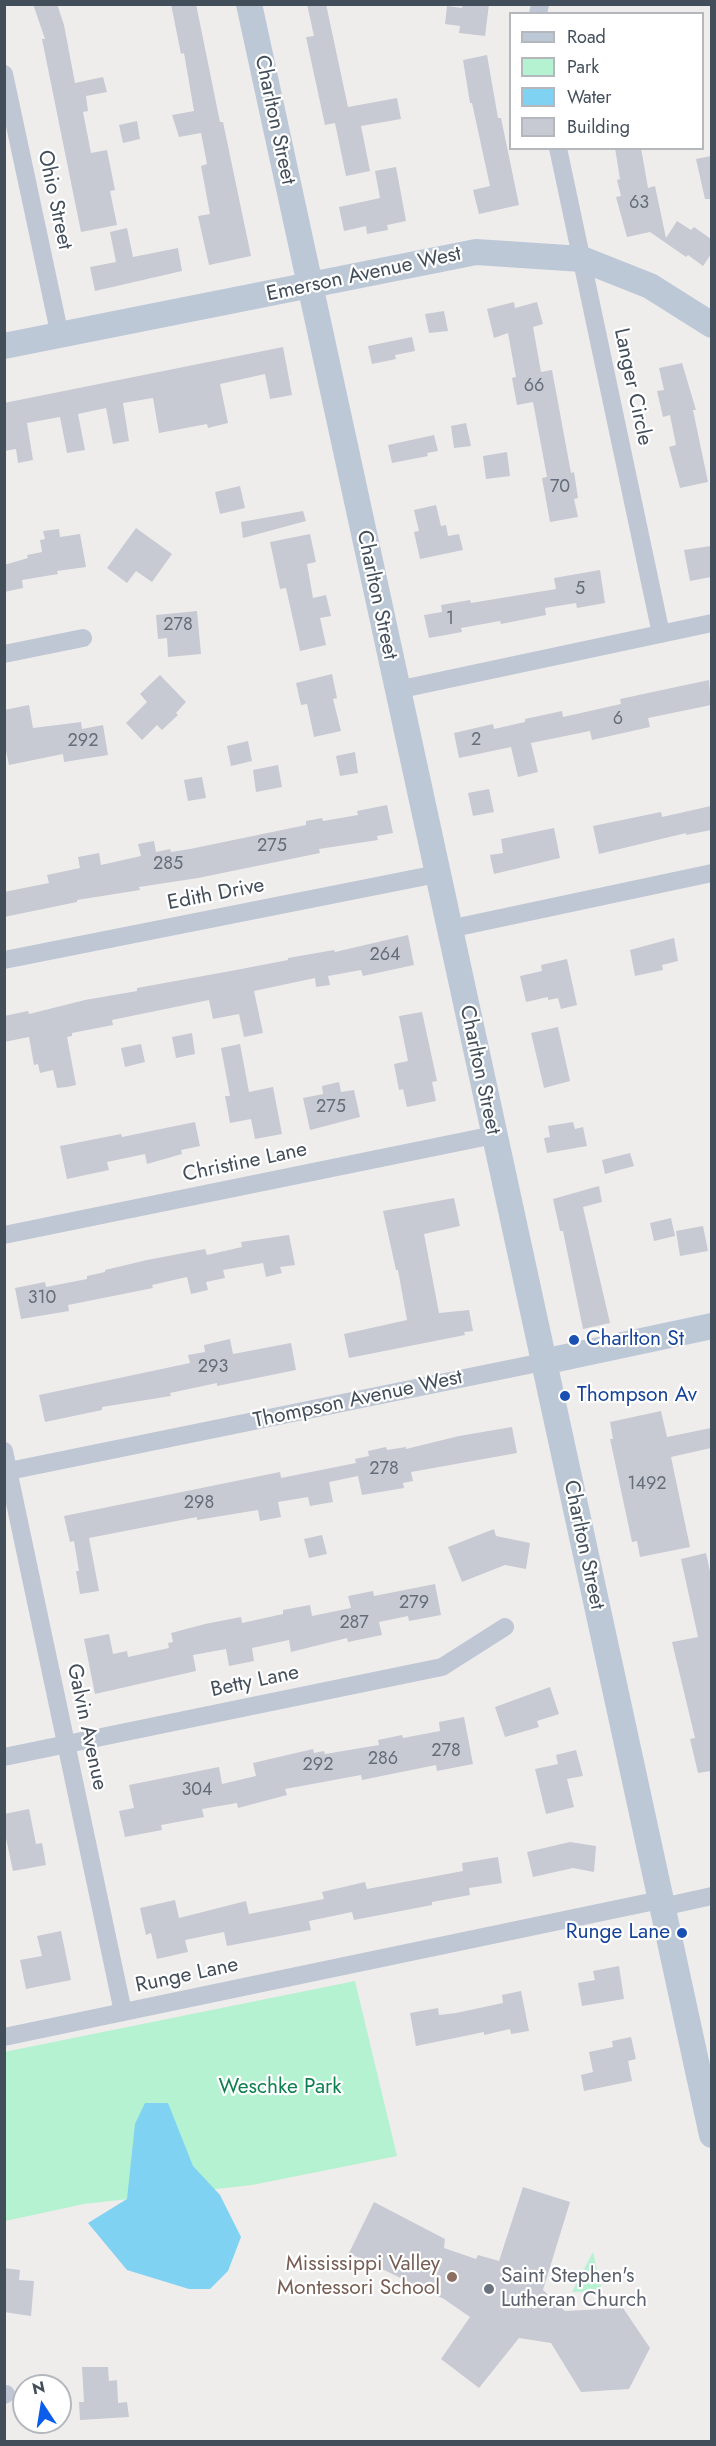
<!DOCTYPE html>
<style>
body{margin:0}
#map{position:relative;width:716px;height:2446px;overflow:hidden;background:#efecec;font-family:Jost,sans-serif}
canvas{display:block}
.frame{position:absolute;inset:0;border:6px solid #434e5b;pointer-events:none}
.legend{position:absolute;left:509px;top:12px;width:195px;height:138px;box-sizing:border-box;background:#fff;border:2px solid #b4b8bd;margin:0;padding:8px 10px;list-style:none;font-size:18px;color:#434e5b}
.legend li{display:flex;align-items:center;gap:12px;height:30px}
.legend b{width:30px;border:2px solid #b4b8bd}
.north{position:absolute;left:12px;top:2374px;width:60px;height:60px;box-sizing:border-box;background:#fff;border:2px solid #b4b8bd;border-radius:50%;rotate:348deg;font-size:16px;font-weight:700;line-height:24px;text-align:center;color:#434e5b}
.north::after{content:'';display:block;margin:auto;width:21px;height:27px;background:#0b5dea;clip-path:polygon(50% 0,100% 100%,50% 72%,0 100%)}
</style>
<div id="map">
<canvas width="716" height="2446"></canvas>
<div class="frame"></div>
<ul class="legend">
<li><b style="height:8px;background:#bdc8d7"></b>Road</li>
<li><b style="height:16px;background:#b5f2d1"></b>Park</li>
<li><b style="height:16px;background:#7fd2f2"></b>Water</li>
<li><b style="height:16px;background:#c7cad3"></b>Building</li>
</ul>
<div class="north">N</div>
</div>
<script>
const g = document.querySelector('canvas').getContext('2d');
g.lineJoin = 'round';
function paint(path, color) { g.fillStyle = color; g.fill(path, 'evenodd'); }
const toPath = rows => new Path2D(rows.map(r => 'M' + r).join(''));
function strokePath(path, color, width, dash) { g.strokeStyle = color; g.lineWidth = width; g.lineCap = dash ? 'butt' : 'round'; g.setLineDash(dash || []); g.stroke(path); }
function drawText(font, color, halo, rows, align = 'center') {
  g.font = font + ' Jost,sans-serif'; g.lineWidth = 4.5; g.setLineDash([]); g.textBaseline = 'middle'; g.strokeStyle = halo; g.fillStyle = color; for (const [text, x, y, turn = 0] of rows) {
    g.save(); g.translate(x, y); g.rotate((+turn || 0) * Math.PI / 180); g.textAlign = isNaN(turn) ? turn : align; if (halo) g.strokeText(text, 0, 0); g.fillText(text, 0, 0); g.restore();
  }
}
paint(toPath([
 [355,1981,397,2156,252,2185,84,2204,5,2221,4,2052],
 [593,2252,602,2291,572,2292]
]), '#b5f2d1');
paint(toPath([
 [145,2103,168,2103,193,2166,220,2195,241,2237,228,2271,210,2289,189,2289,127,2270,88,2223,127,2199,135,2124]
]), '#7fd2f2');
paint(toPath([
 [33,4,57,4,64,25,75,83,103,77,107,92,86,96,88,111,83,112,91,153,107,150,115,190,110,191,117,225,81,232,42,39,45,39],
 [171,4,196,4,220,122,223,122,251,256,209,265,198,216,210,214,201,166,207,164,201,133,179,137,172,115,194,111,184,53,181,54],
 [307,4,326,4,348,107,397,98,401,119,361,126,370,171,346,176,335,123,325,125,306,37,314,36],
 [463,4,489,4,485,36,459,33,460,26,445,24,447,6,462,8],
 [487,55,498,118,501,118,519,205,479,214,473,190,490,186,472,103,470,103,463,60],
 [137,121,140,139,123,143,119,125],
 [615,148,641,148,648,188,655,186,666,238,677,221,691,230,694,227,711,239,711,254,703,266,688,255,686,257,650,232,627,237,616,197,621,196,617,180,620,179],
 [711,156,711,199,705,199,696,159],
 [396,167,406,221,387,225,388,230,367,234,366,226,344,231,339,207,380,198,375,171],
 [127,228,133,257,178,248,182,271,95,291,90,267,116,262,110,232],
 [514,302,515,308,537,302,543,324,533,327,541,372,552,370,571,473,574,472,578,498,574,499,578,517,550,522,542,478,547,477,533,402,517,405,512,378,516,377,508,333,494,338,487,309],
 [444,311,448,331,429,333,425,314],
 [412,337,415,351,395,355,396,359,372,364,368,346],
 [283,347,292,395,270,399,265,374,220,384,228,423,208,428,207,424,159,433,153,398,123,403,129,441,113,444,106,408,78,414,85,450,67,453,60,417,27,423,33,460,18,463,16,449,4,451,4,403],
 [682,363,696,410,693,410,708,482,680,488,669,447,676,445,670,415,663,417,657,391,664,390,659,368],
 [466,423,471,446,454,448,451,426],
 [434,435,438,451,427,453,428,456,392,463,388,445],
 [507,452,510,476,486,479,483,456],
 [240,486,245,508,220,514,215,492],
 [436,505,441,526,446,525,448,536,459,534,463,550,420,559,414,532,419,531,414,510],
 [303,511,306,521,243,538,241,522],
 [136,528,172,554,152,582,136,571,127,583,107,568],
 [59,529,60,537,80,534,86,567,57,571,58,574,22,580,23,588,4,592,4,565,28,558,27,555,42,552,40,540,45,539,43,531],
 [310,534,316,562,307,564,313,598,326,595,331,616,320,618,326,645,300,651,286,588,280,589,270,542],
 [711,546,711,577,690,581,684,550],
 [600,570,605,603,577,608,576,603,545,608,546,615,501,624,500,621,461,628,462,632,429,638,424,615,442,612,441,605,470,600,471,603,556,589,554,578],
 [197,611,201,654,168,657,167,638,158,639,156,615],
 [332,674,337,698,333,699,341,731,314,737,307,704,301,705,296,683],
 [160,675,186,702,176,713,178,715,162,730,157,725,142,740,126,723,147,702,140,694],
 [709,680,711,705,648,718,650,727,592,740,590,731,531,743,538,772,518,777,511,747,459,758,454,733,493,724,494,729,525,722,525,719,562,711,563,717,621,704,620,699],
 [29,705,33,728,81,722,82,729,103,725,108,755,64,762,63,754,9,765,4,742,4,710],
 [248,741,252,761,231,766,227,746],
 [355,752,358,773,340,776,336,756],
 [278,765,282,787,256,792,253,770],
 [202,777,206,798,188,801,184,780],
 [489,789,494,812,473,816,468,793],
 [387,805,393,833,377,836,378,840,319,849,320,853,198,878,139,887,140,890,77,900,77,902,4,917,4,892,49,883,47,875,80,868,78,857,99,853,101,865,141,856,138,844,154,841,156,852,170,849,171,852,190,849,306,825,306,821,322,818,323,821,358,815,357,811],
 [711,806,711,830,686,835,686,833,599,854,593,826,661,812,662,817],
 [554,828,560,858,494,874,490,855,503,853,501,839],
 [408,935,414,965,363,976,361,970,328,976,330,985,316,987,315,978,254,991,263,1033,244,1037,239,1014,213,1019,209,1000,112,1020,113,1025,72,1033,72,1036,67,1037,76,1085,67,1087,57,1088,53,1070,40,1073,38,1064,34,1065,29,1037,4,1042,4,1016,28,1011,29,1014,85,1000,137,991,137,988,236,970,288,960,288,958,334,950,335,952],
 [674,938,678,961,662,965,663,970,635,976,630,950],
 [567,959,577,1005,561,1009,558,998,548,1000,548,997,526,1002,520,976,542,971,541,965],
 [422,1012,437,1081,432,1082,436,1101,407,1107,403,1089,399,1090,394,1064,408,1061,399,1016],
 [558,1027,570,1081,544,1088,531,1033],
 [192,1033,195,1054,176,1058,172,1037],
 [141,1044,145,1062,125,1067,121,1048],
 [240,1044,249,1092,273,1087,282,1134,255,1139,251,1119,230,1123,225,1096,230,1096,221,1048],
 [339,1082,341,1092,354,1090,360,1117,310,1130,303,1098,323,1094,322,1086],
 [195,1122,200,1146,181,1150,182,1154,147,1164,145,1154,107,1162,109,1170,67,1179,60,1146,121,1134,122,1137],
 [573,1122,575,1129,583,1127,587,1146,547,1153,544,1138,550,1137,548,1126],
 [630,1153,634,1166,605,1174,602,1160],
 [599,1186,602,1202,583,1207,610,1323,583,1329,563,1231,560,1231,553,1199],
 [454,1198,460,1226,424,1234,439,1313,469,1310,473,1331,464,1332,465,1335,349,1358,344,1334,407,1320,398,1270,396,1270,383,1211],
 [671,1218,675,1236,654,1241,650,1223],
 [703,1226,708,1251,680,1256,676,1231],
 [289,1235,295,1265,280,1267,282,1273,266,1277,263,1263,223,1270,225,1278,206,1282,208,1290,191,1294,187,1277,152,1285,153,1288,68,1305,69,1311,21,1319,15,1288,45,1282,46,1287,87,1279,87,1276,105,1272,105,1270,147,1260,205,1249,207,1255,242,1247,241,1242],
 [230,1339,233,1354,291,1343,296,1370,217,1386,217,1383,170,1393,171,1396,102,1407,102,1410,45,1422,39,1395,190,1363,188,1355,205,1352,204,1345],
 [661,1411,667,1437,711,1428,711,1448,671,1457,690,1547,640,1557,637,1541,632,1542,610,1439,613,1439,610,1422],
 [512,1427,517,1453,411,1472,413,1481,403,1483,404,1488,362,1495,358,1476,329,1482,333,1502,310,1506,308,1497,278,1502,281,1517,260,1521,258,1510,197,1520,197,1517,89,1538,99,1591,80,1594,76,1571,79,1571,74,1541,70,1542,64,1516,280,1472,281,1478,356,1463,355,1459,369,1456,368,1451,386,1447,387,1450,406,1447,406,1449,459,1436],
 [494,1529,496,1536,530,1543,526,1569,505,1565,462,1582,448,1547],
 [322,1535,327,1554,309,1558,304,1539],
 [706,1553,711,1576,711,1771,698,1773,690,1739,695,1738,672,1642,698,1637,681,1559],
 [435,1584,441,1615,409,1621,408,1616,379,1622,382,1635,348,1642,347,1638,291,1652,289,1640,252,1648,254,1661,229,1666,226,1649,193,1655,196,1671,95,1694,84,1639,109,1634,113,1654,127,1651,128,1657,169,1648,168,1643,173,1642,171,1633,205,1624,241,1617,242,1623,283,1614,283,1610,310,1605,312,1616,351,1608,348,1596,373,1591,374,1596],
 [550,1687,559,1714,537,1721,539,1727,505,1737,495,1707],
 [464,1717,473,1764,437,1771,436,1765,362,1780,361,1775,285,1789,287,1795,238,1808,237,1803,202,1809,204,1817,161,1825,162,1830,125,1837,119,1811,134,1808,129,1785,219,1767,222,1784,256,1776,253,1763,313,1749,314,1753,324,1751,325,1754,379,1745,378,1740,402,1735,403,1738,440,1731,439,1722],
 [576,1750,583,1776,567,1779,574,1807,546,1814,535,1769,558,1764,556,1755],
 [29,1809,36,1844,42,1843,46,1865,13,1871,4,1829,4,1814],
 [570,1842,596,1846,594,1872,573,1868,533,1877,527,1852],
 [498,1857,502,1883,469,1888,470,1895,432,1902,432,1905,354,1920,352,1912,309,1921,311,1930,227,1946,224,1932,185,1940,188,1952,157,1959,151,1933,146,1935,140,1908,175,1900,179,1918,246,1901,249,1914,324,1899,322,1892,365,1882,367,1889,463,1871,462,1863],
 [61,1931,71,1980,26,1989,20,1960,42,1956,37,1936],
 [619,1966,624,1999,582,2006,578,1983,595,1980,593,1971],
 [521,1991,529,2031,511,2034,510,2029,484,2035,484,2032,416,2046,410,2013,438,2008,439,2015,456,2013,503,2003,502,1995],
 [631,2037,636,2059,628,2061,632,2081,584,2091,581,2075,593,2072,589,2052,613,2047,612,2041],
 [523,2187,570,2202,543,2290,565,2311,623,2308,650,2348,629,2389,581,2392,551,2343,519,2338,479,2388,441,2359,470,2317,444,2299,349,2253,374,2202,445,2239,444,2248,476,2259,478,2255,499,2261],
 [4,2268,20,2270,19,2280,34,2281,31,2316,4,2312],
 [82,2367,108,2367,109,2381,117,2380,118,2403,127,2402,129,2417,80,2420,79,2402,84,2402]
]), '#c7cad3');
strokePath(toPath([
 [538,14,540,4],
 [4,74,60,336],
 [558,148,661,634],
 [4,654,83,638],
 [397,690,712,623],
 [449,929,712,873],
 [4,960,437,874],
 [4,1235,494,1135],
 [4,1451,123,2012],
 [4,1472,543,1362],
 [4,1757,442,1667,505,1627],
 [662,1907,712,1896],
 [4,2037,660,1900],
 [4,2395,6,2394]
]), '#bec7d3', 18);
strokePath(toPath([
 [249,4,712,2135],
 [4,346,476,252,582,259,650,286,712,325],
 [543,1362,712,1326]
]), '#bdc8d7', 26);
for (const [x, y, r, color] of [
 [574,1340,6,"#1a4fb4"],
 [565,1396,6,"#1a4fb4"],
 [682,1933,6,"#1a4fb4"],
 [452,2277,6,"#8d6e63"],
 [489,2289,6,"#6b7280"]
]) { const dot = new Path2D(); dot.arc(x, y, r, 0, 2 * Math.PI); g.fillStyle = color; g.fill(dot); strokePath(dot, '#fff', 2); }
drawText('18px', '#646d79', null, [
 ["63",639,204],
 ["66",534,387],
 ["70",560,488],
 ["5",580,590],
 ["1",450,620],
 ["278",178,626],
 ["6",618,720],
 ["2",476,741],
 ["292",83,742],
 ["275",272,847],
 ["285",168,865],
 ["264",385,956],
 ["275",331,1108],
 ["310",42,1299],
 ["293",213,1368],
 ["278",384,1470],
 ["1492",647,1485],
 ["298",199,1504],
 ["279",414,1604],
 ["287",354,1624],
 ["278",446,1752],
 ["286",383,1760],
 ["292",318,1766],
 ["304",197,1791]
]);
drawText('21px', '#434e5b', '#fff', [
 ["Charlton Street",274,120,78],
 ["Ohio Street",54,200,78],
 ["Emerson Avenue West",364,275,-12],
 ["Langer Circle",632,387,78],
 ["Charlton Street",376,595,78],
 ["Edith Drive",216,895,-11],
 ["Charlton Street",479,1070,78],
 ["Christine Lane",245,1163,-12],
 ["Thompson Avenue West",358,1400,-12],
 ["Charlton Street",583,1545,78],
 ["Betty Lane",255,1682,-12],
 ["Galvin Avenue",86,1727,78],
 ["Runge Lane",187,1976,-12]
]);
drawText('21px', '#164399', '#fff', [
 ["Charlton St",586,1340],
 ["Thompson Av",577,1396],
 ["Runge Lane",670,1933,"right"]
], 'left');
drawText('21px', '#0f8050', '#fff', [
 ["Weschke Park",280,2088]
]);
drawText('21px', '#785e54', '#fff', [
 ["Mississippi Valley",440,2265],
 ["Montessori School",440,2289]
], 'right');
drawText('21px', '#5b616d', '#fff', [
 ["Saint Stephen's",501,2277],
 ["Lutheran Church",501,2301]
], 'left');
</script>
